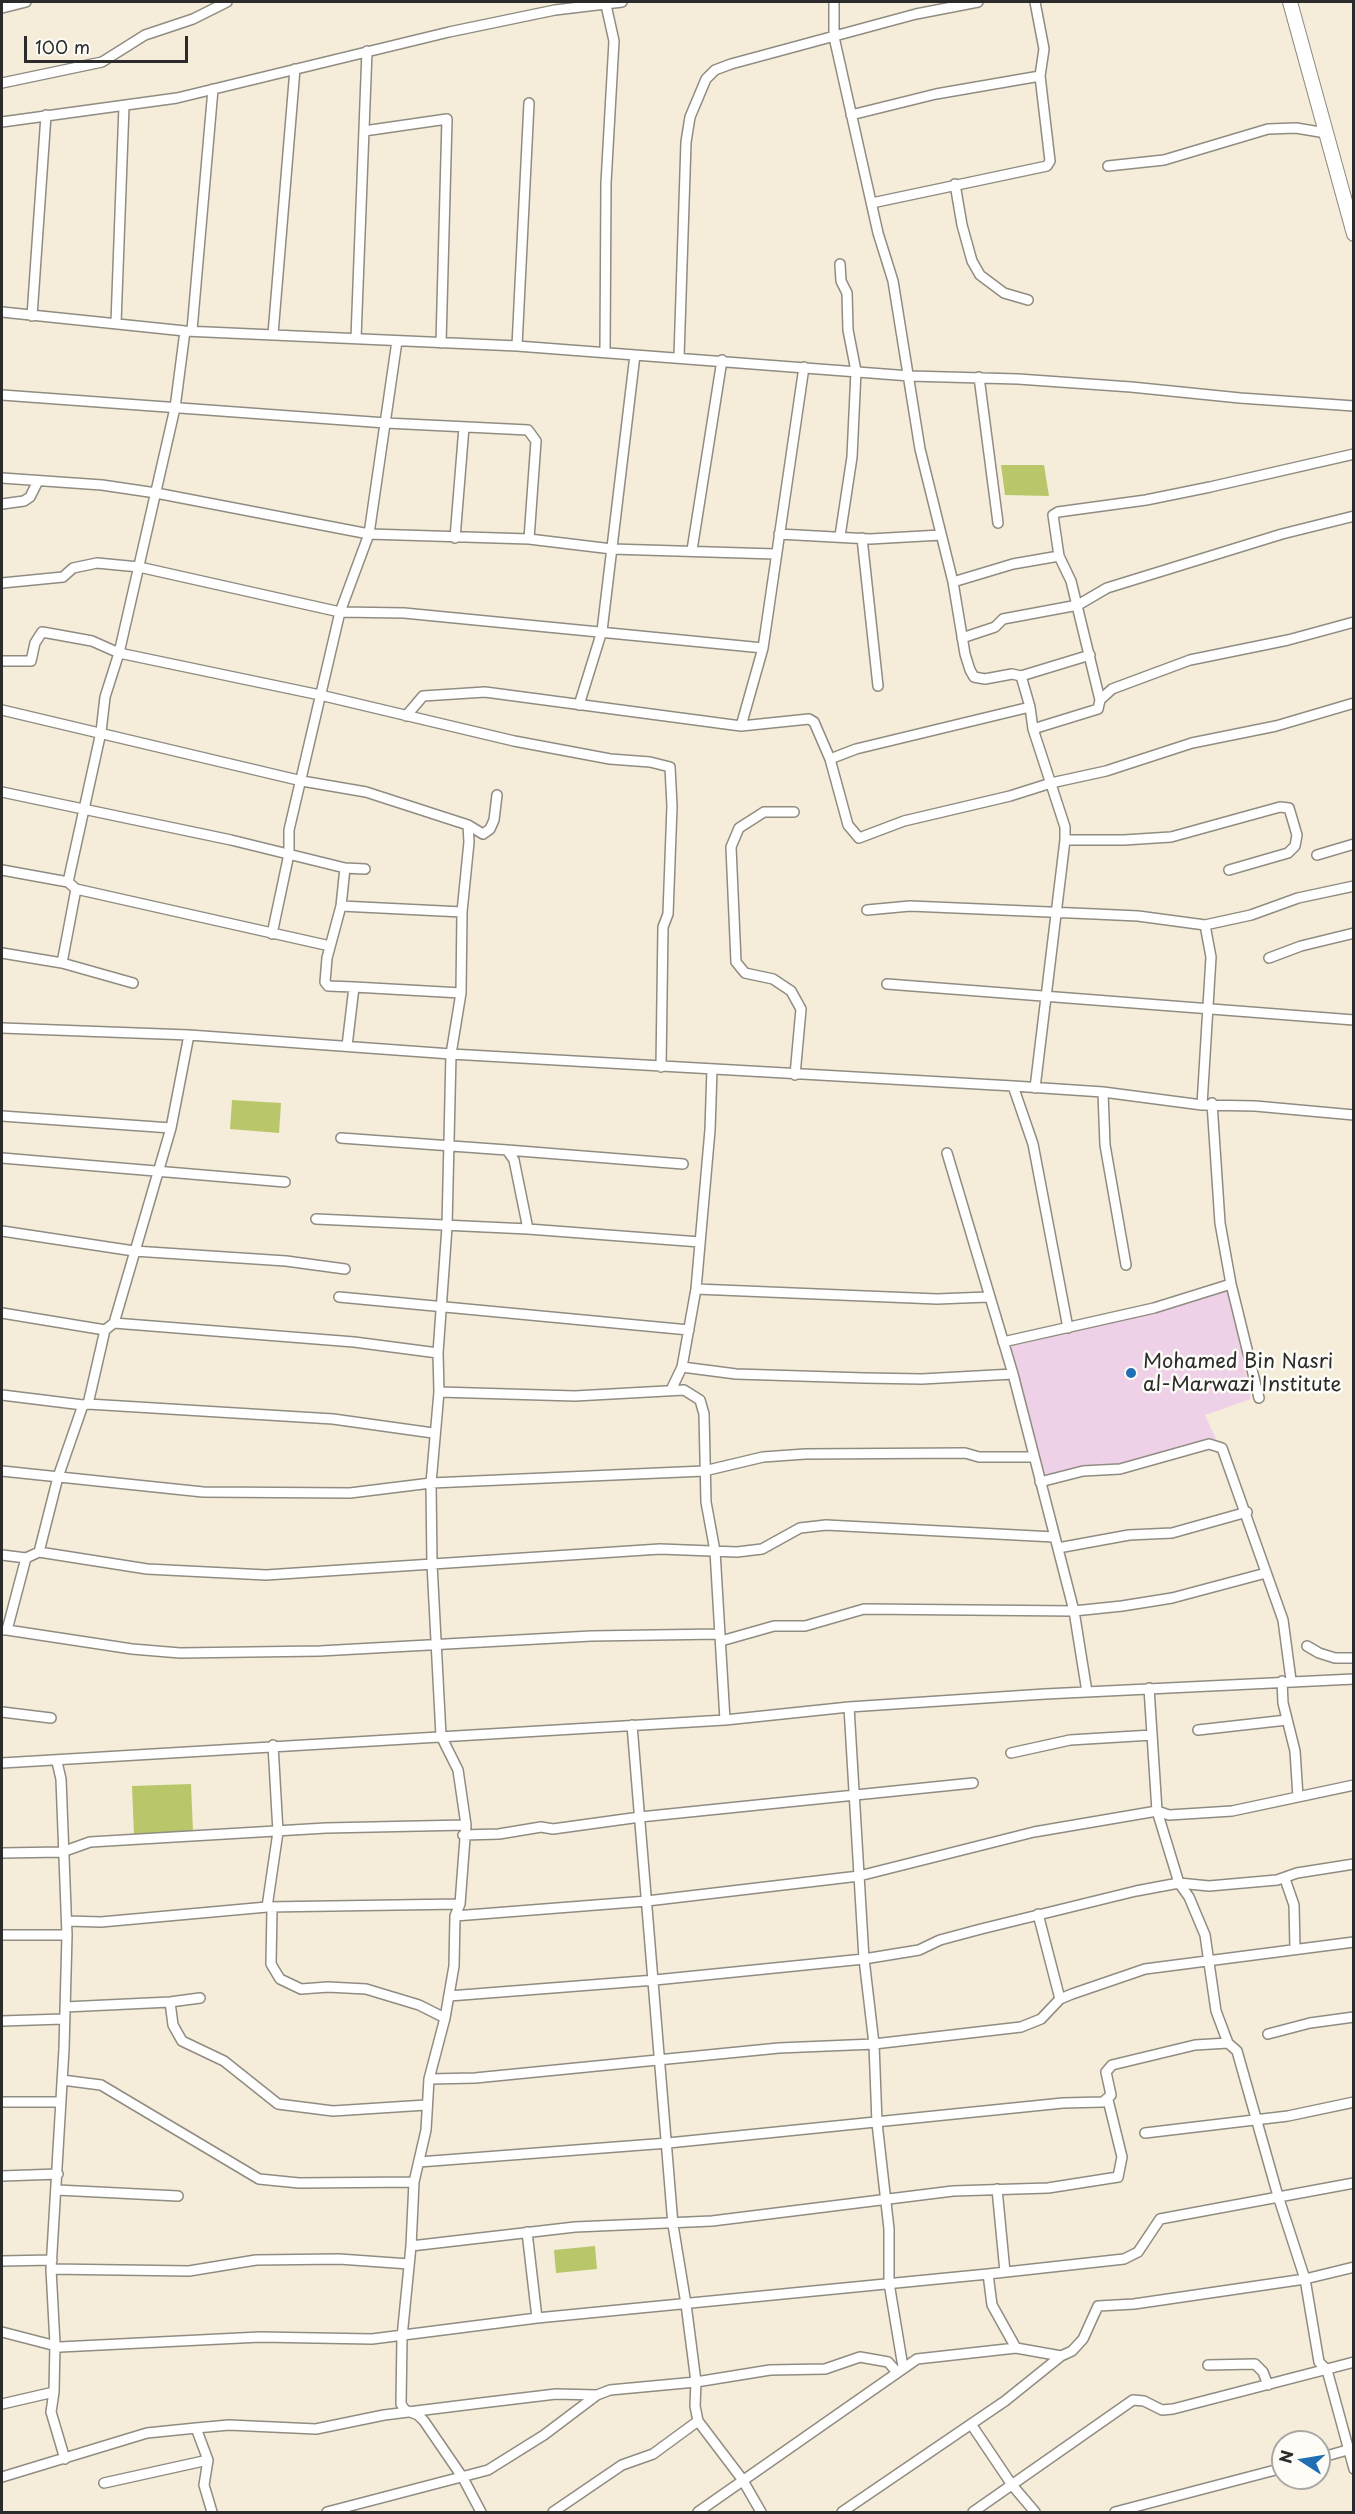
<!DOCTYPE html>
<style>
body{margin:0}
#map{position:relative;width:1355px;height:2514px;overflow:hidden;background:#f5edd9;font-family:"Playpen Sans",sans-serif}
canvas{display:block}
.frame{position:absolute;inset:0;border:3px solid #2b2b2b;pointer-events:none}
.north{position:absolute;left:1271px;top:2430px;width:60px;height:60px;box-sizing:border-box;background:#fdfcf7;border:2px solid #a9a8a5;border-radius:50%;rotate:282deg;font-size:16px;font-weight:700;line-height:24px;text-align:center;color:#2b2b2b}
.north::after{content:'';display:block;margin:auto;width:21px;height:27px;background:#1f6fb2;clip-path:polygon(50% 0,100% 100%,50% 72%,0 100%)}
.scale{position:absolute;left:24px;top:36px;width:164px;height:27px;box-sizing:border-box;border:3px solid #2b2b2b;border-top:0;padding-left:8px;font-size:18px;line-height:21px;white-space:nowrap;color:#2b2b2b;-webkit-text-stroke:4px #fdfcf7;paint-order:stroke}
</style>
<div id="map">
<canvas width="1355" height="2514"></canvas>
<div class="frame"></div>
<div class="north">N</div>
<div class="scale">100 m</div>
</div>
<script>
const g = document.querySelector('canvas').getContext('2d');
g.lineJoin = 'round';
function paint(path, color) { g.fillStyle = color; g.fill(path, 'evenodd'); }
const toPath = rows => new Path2D(rows.map(r => 'M' + r).join(''));
function strokePath(path, color, width, dash) { g.strokeStyle = color; g.lineWidth = width; g.lineCap = dash ? 'butt' : 'round'; g.setLineDash(dash || []); g.stroke(path); }
function drawText(font, color, halo, rows, align = 'center') {
  g.font = font + ' "Playpen Sans",sans-serif'; g.lineWidth = 5; g.setLineDash([]); g.textBaseline = 'middle'; g.strokeStyle = halo; g.fillStyle = color; for (const [text, x, y, turn = 0] of rows) {
    g.save(); g.translate(x, y); g.rotate((+turn || 0) * Math.PI / 180); g.textAlign = isNaN(turn) ? turn : align; if (halo) g.strokeText(text, 0, 0); g.fillText(text, 0, 0); g.restore();
  }
}
paint(toPath([
 [1229,1288,1251,1399,1205,1415,1216,1439,1106,1468,1043,1479,1009,1347,1163,1309]
]), '#eed0e7');
paint(toPath([
 [1001,465,1044,465,1049,496,1005,495],
 [232,1100,281,1103,279,1133,230,1129],
 [191,1784,193,1832,134,1835,132,1786],
 [595,2246,597,2269,556,2273,554,2250]
]), '#b9c76a');
const minor = toPath([
 [834,2,834,37,878,233,893,281,920,449,953,582,965,654,970,670,974,677,985,679,1012,674,1021,676,1090,655],
 [2,8,26,2],
 [2,83,102,62,145,35,193,19,227,2],
 [851,115,936,94,1040,76],
 [2,122,177,98,449,32,555,10,622,2],
 [364,131,447,119,441,343],
 [1108,166,1164,160,1268,129,1296,128,1326,133],
 [955,184,962,225,972,261,980,275,1004,293,1028,300],
 [872,203,1047,166,1050,161,1040,76,1044,49,1035,2],
 [840,264,841,281,847,293,848,330,856,371,852,457,840,536],
 [2,312,185,331,517,346,910,376,1018,379,1131,387,1240,398,1354,406],
 [32,316,46,115],
 [116,323,124,106],
 [192,330,213,89],
 [273,334,295,69],
 [356,338,367,51],
 [517,346,529,103],
 [605,351,606,183,614,41,606,5],
 [679,357,686,142,690,117,706,79,715,70,731,64,916,14,978,2],
 [979,377,998,523],
 [2,395,386,423,528,430,536,441,529,539],
 [2,478,102,485,156,493,369,534,529,539,612,549,775,554],
 [2,504,24,501,30,497,38,481],
 [779,534,870,539,941,535],
 [455,538,464,427],
 [862,538,878,686],
 [692,550,722,360],
 [953,582,1013,564,1059,556],
 [2,583,63,577,73,568,97,563,139,567,340,612,404,613,763,648],
 [962,638,995,627,1003,619,1078,605,1107,588,1282,534,1354,516],
 [2,661,31,661,35,643,42,632,59,635,92,641,119,653,320,695,514,741,610,759,650,762,670,767,672,806,668,914,663,927,661,1067],
 [1021,676,1030,707],
 [1100,700,1071,581,1059,556,1053,515,1058,512,1146,500,1210,487,1354,454],
 [579,705,602,631,635,355],
 [2,710,302,781,366,792,468,825,469,842,462,912,461,993,451,1054,447,1227,438,1353,439,1392,431,1483,432,1564,441,1736,458,1770,466,1825,460,1904,455,1916,454,1966,445,2018,429,2079,426,2130,414,2182,411,2246,402,2337,401,2404,405,2410,418,2415,424,2421,463,2478,481,2512],
 [406,716,423,696,485,692,741,726,809,719,814,722,830,759,848,825,859,838,904,821,1010,796,1051,783,1106,771,1192,743,1276,726,1354,703],
 [741,726,763,648,804,367],
 [1033,729,1098,709,1100,700,1112,689,1190,660,1288,640,1354,622],
 [830,759,856,749,1030,707,1033,729,1065,827,1065,840,1035,1088],
 [2,792,231,840,345,868,365,869],
 [794,812,764,812,739,828,731,847,736,962,745,973,773,979,791,991,801,1009,795,1075],
 [468,825,483,834,490,829,494,820,497,795],
 [1065,840,1124,840,1171,837,1280,807,1289,808,1297,835,1295,846,1288,853,1229,870],
 [1317,855,1354,844],
 [345,868,341,906,327,958,325,982,328,986,354,987,347,1046],
 [2,870,68,882,76,889,330,946],
 [68,882,101,732,105,697,119,653,175,408,185,331],
 [341,906,462,912],
 [867,910,910,906,1095,914,1138,916,1205,925,1211,957,1202,1105],
 [1205,925,1251,915,1298,898,1354,886],
 [272,934,289,854,289,830,340,612,369,534,397,341],
 [2,953,62,963,133,983],
 [1269,958,1301,946,1354,933],
 [62,963,76,889],
 [887,984,1354,1020],
 [354,987,461,993],
 [2,1028,189,1035,451,1054,1013,1086,1103,1092,1202,1105,1255,1106,1354,1115],
 [1013,1086,1033,1144,1068,1328],
 [1103,1092,1105,1145,1126,1265],
 [1212,1103,1220,1223,1231,1284,1259,1398],
 [2,1116,171,1128],
 [341,1138,507,1150,514,1160,528,1229],
 [507,1150,683,1164],
 [947,1153,1013,1374,1074,1611,1087,1692],
 [2,1158,285,1182],
 [316,1219,528,1229,700,1242],
 [2,1231,134,1251,286,1261,345,1269],
 [696,1289,937,1299,988,1297],
 [339,1297,689,1330],
 [2,1313,105,1330],
 [114,1323,354,1342,438,1353],
 [1003,1342,1154,1308,1231,1284],
 [682,1367,736,1374,864,1378,922,1379,1013,1374],
 [671,1390,682,1367,696,1289,710,1130,712,1069],
 [439,1392,575,1396,684,1390,700,1400,704,1414,706,1502,715,1551,725,1720],
 [2,1395,83,1405],
 [88,1404,333,1419,433,1433],
 [2,1471,203,1492,350,1493,431,1483,704,1471,763,1457,805,1454,965,1453,979,1457,1033,1457],
 [1040,1482,1083,1471,1120,1469,1209,1444,1222,1448,1283,1620,1291,1680],
 [1058,1548,1129,1535,1172,1533,1247,1512],
 [39,1552,147,1569,266,1575,660,1549,737,1552,762,1549,800,1528,826,1525,1054,1537],
 [2,1555,26,1558],
 [4,1630,7,1630,26,1558,39,1552,58,1477,83,1405,88,1404,105,1330,114,1323,171,1128,189,1035],
 [7,1630,132,1649,180,1653,320,1651,591,1636,719,1634],
 [721,1641,774,1626,805,1626,864,1609,1074,1611,1122,1606,1172,1598,1266,1573],
 [1307,1646,1319,1653,1335,1658,1354,1658],
 [1282,1681,1283,1703,1295,1751,1298,1797],
 [1149,1688,1157,1811,1179,1883,1189,1897,1205,1935,1216,2011,1228,2043,1237,2051,1278,2196,1305,2279,1319,2362,1327,2370,1354,2469],
 [849,1707,864,1959,874,2044,877,2123,889,2229,889,2283,903,2367],
 [2,1712,51,1718],
 [632,1725,673,2225,686,2304,696,2382,695,2406,698,2421,742,2479,761,2512],
 [1198,1730,1287,1720],
 [1011,1753,1070,1740,1152,1735],
 [57,1762,61,1779,67,1935,64,2049,51,2269,55,2344,54,2392,51,2412,65,2459],
 [2,1763,725,1720,849,1707,1045,1694,1354,1679],
 [463,1835,499,1834,541,1827,553,1829,640,1817,973,1783],
 [2,1853,62,1852,90,1842,326,1828,466,1825],
 [1285,1879,1294,1905,1295,1949],
 [267,1907,278,1832,273,1745],
 [272,1909,271,1964,280,1979,301,1989,328,1987,366,1989,419,2005,445,2018],
 [1038,1914,1060,1999],
 [455,1916,647,1901,859,1876,1034,1832,1157,1811,1169,1815,1232,1811,1354,1785],
 [67,1921,101,1922,267,1907,460,1904],
 [2,1935,67,1935],
 [449,1996,655,1980,864,1959,919,1950,940,1940,981,1929,1136,1891,1179,1883,1209,1886,1277,1880,1297,1873,1354,1864],
 [170,2002,173,2025,182,2041,224,2061,278,2104,333,2111,426,2105],
 [65,2007,170,2002,200,1998],
 [2,2021,63,2019],
 [1268,2034,1310,2023,1354,2017],
 [429,2079,475,2078,779,2048,874,2044,1021,2027,1041,2019,1060,1999,1072,1994,1145,1969,1354,1942],
 [62,2080,101,2085,259,2179,299,2183,414,2182],
 [2,2102,61,2102],
 [1145,2133,1288,2116,1354,2102],
 [419,2162,668,2143,1063,2103,1103,2102,1111,2095,1106,2072,1112,2065,1195,2045,1228,2043],
 [2,2176,58,2174],
 [997,2189,1005,2272],
 [57,2190,178,2196],
 [527,2232,537,2318],
 [411,2246,575,2227,712,2221,953,2191,1048,2188,1118,2177,1122,2157,1108,2100],
 [2,2261,52,2260],
 [51,2269,189,2271,256,2260,339,2259,409,2264],
 [988,2274,992,2305,1016,2348],
 [2,2332,60,2347,260,2337,372,2339,537,2318,988,2274,1124,2259,1138,2252,1160,2219,1354,2183],
 [1208,2365,1255,2364,1263,2372,1268,2385],
 [2,2404,54,2392],
 [971,2424,1012,2485,1035,2512],
 [196,2428,229,2425,316,2429,384,2415,481,2403,556,2394,597,2395,610,2390,696,2382,770,2370,825,2369,860,2357,888,2362,896,2371],
 [1319,2458,1351,2449],
 [2,2477,147,2433,196,2428,208,2460,204,2485,212,2512],
 [104,2483,208,2460],
 [327,2512,488,2470,544,2435,597,2395],
 [553,2512,622,2465,653,2454,698,2421],
 [698,2512,917,2359,1016,2348,1061,2356],
 [842,2512,1005,2401,1061,2356,1072,2351,1083,2339,1098,2306,1134,2304,1305,2279,1354,2267],
 [973,2512,1133,2400,1144,2401,1162,2410,1173,2409,1354,2362],
 [1115,2512,1283,2468]
]);
const primary = toPath([
 [1290,2,1354,234]
]);
strokePath(minor, '#908c82', 12);
strokePath(primary, '#908c82', 16);
strokePath(minor, '#fff', 9);
strokePath(primary, '#fff', 14);
for (const [x, y, r, color] of [
 [1131,1373,6,"#1f6fb2"]
]) { const dot = new Path2D(); dot.arc(x, y, r, 0, 2 * Math.PI); g.fillStyle = color; g.fill(dot); strokePath(dot, '#fdfcf7', 2); }
drawText('20px', '#2b2b2b', '#fdfcf7', [
 ["Mohamed Bin Nasri",1143,1362],
 ["al-Marwazi Institute",1143,1385]
], 'left');
</script>
